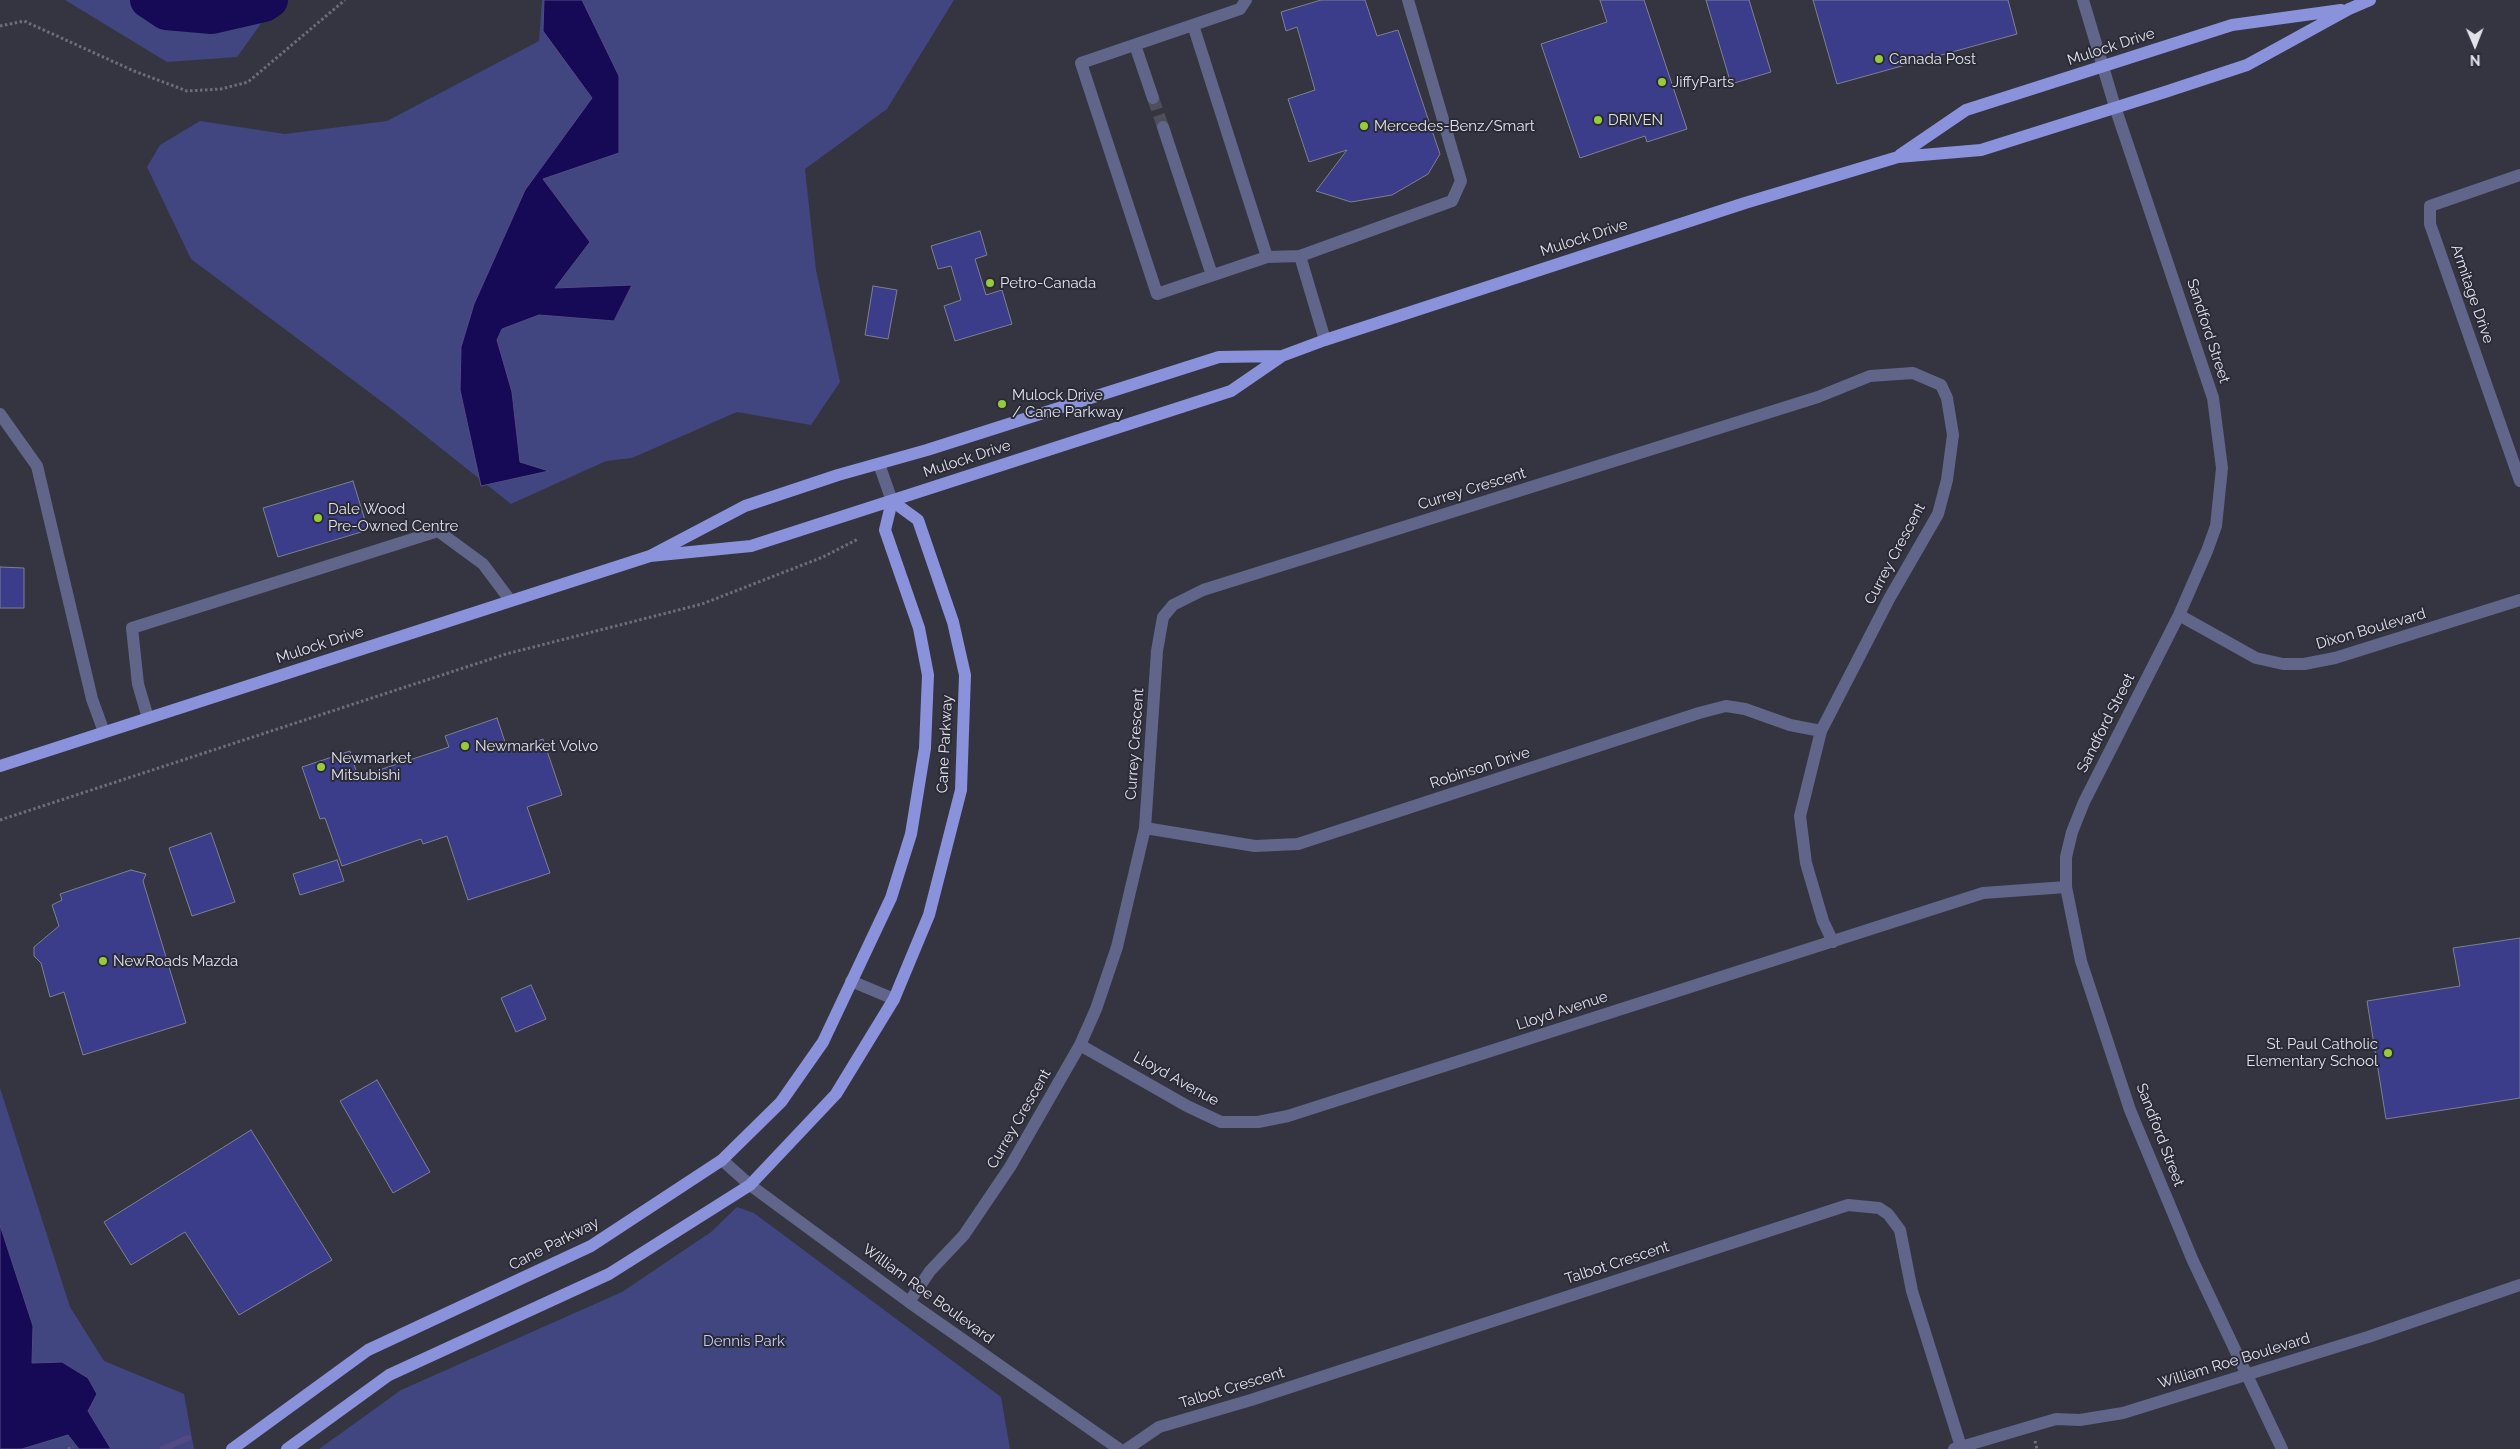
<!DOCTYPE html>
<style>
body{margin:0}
#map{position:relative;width:2520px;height:1449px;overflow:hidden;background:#343541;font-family:Raleway,sans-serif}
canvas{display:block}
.north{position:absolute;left:2450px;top:20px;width:50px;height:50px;-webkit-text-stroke:4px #2a2b37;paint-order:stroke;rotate:179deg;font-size:14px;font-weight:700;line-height:20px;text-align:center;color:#e0e1e9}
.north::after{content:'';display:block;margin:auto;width:18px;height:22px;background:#e0e1e9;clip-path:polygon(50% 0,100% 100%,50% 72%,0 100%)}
</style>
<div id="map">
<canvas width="2520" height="1449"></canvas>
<div class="north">N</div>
</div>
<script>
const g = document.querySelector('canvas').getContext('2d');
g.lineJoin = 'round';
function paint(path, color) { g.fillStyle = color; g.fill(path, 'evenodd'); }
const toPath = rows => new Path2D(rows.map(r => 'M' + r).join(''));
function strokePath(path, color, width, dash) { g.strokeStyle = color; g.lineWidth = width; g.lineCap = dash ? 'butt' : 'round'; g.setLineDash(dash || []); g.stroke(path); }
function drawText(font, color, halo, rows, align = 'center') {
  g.font = font + ' Raleway,sans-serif'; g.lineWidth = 4; g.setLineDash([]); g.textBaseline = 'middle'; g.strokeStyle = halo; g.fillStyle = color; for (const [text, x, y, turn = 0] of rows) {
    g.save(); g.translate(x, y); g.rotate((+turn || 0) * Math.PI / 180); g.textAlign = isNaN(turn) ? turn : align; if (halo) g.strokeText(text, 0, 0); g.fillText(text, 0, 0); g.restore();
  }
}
paint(toPath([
 [65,0,278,0,237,57,167,62],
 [542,0,954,0,887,109,805,169,816,270,840,382,811,425,737,412,632,458,606,461,511,504,393,410,191,259,147,167,160,145,200,121,285,134,387,121,539,41],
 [0,1088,70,1307,104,1361,184,1394,194,1449,0,1449],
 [737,1207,754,1213,1001,1397,1010,1449,319,1449,401,1390,622,1292,711,1232]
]), '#414580');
const water = toPath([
 [544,0,582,0,619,76,619,153,543,179,590,242,555,288,632,285,614,321,539,315,502,329,497,340,512,392,520,462,549,471,481,486,460,390,461,347,474,304,525,190,592,98,543,31,544,0],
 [0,1225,33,1326,32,1363,62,1362,88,1378,97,1394,88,1411,111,1449,79,1449,68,1435,22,1449,0,1449,0,1225]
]);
paint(water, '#160a57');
strokePath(water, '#534a83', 1);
strokePath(toPath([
 [162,1449,188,1438]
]), '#534a83', 6);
strokePath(toPath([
 [148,0,166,12,212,16,264,4,270,0]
]), '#160a57', 36);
const building = toPath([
 [1321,0,1365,0,1377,36,1398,30,1440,154,1428,174,1392,195,1351,202,1316,191,1347,150,1309,162,1288,99,1315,90,1297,27,1286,31,1281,12,1321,0],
 [1600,0,1644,0,1687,129,1647,142,1645,136,1580,158,1541,44,1607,22,1600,0],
 [1706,0,1749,0,1771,72,1731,84,1706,0],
 [1813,0,2008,0,2017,34,1837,84,1813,0],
 [980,231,987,255,975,259,986,295,1002,290,1012,324,955,341,944,306,961,300,951,266,938,269,931,246,980,231],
 [873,286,897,290,888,339,865,335,873,286],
 [353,481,368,530,278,557,263,508,353,481],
 [0,567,24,568,24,608,0,608,0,567],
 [497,718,508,751,543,739,562,795,527,807,550,873,468,900,447,836,423,844,421,839,342,866,325,818,320,819,302,767,350,751,358,777,449,747,445,736,497,718],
 [211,833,235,902,192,916,169,848,211,833],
 [337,860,344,881,300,895,293,874,337,860],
 [131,870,146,874,143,881,186,1023,83,1055,64,992,50,997,41,963,34,956,34,947,59,926,52,905,62,900,60,894,131,870],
 [2520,938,2520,1098,2386,1119,2367,1001,2460,986,2453,948,2520,938],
 [531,985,546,1019,516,1032,501,998,531,985],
 [377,1080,430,1172,393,1193,340,1101,377,1080],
 [251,1130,332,1260,239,1315,185,1232,131,1265,104,1222,251,1130]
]);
paint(building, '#3b3d8a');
strokePath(building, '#7d808d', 1);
strokePath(toPath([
 [1153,98,1163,127]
]), '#4e4f5a', 12, [12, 6]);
strokePath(toPath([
 [0,26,24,21,134,71,187,91,221,89,248,82,345,0],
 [0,820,506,654,702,604,823,557,858,539],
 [2035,1441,2037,1449],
 [68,1449,73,1447]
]), '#6d6e79', 3, [2.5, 2.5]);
strokePath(toPath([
 [1246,0,1240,9,1081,63,1157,294,1267,257,1300,256],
 [2083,0,2115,107,2213,398,2222,468,2216,526,2207,551,2179,615,2084,802,2072,832,2066,857,2066,887,2081,961,2130,1110,2193,1261,2282,1449],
 [1193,25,1267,257],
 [1135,45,1153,98],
 [1163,127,1212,275],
 [2520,175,2430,206,2430,224,2520,481],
 [1325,340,1300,256,1452,201,1461,181,1408,0],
 [0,414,37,466,92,699,104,732],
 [879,464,892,501],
 [2179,615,2256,658,2283,664,2304,664,2335,658,2520,600],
 [148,718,138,684,132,628,438,531,483,564,510,600],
 [1145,828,1255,846,1298,844,1699,713,1726,706,1745,709,1790,725,1821,731],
 [851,981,894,999],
 [1080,1045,1187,1106,1221,1122,1258,1122,1288,1116,1983,893,2066,887],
 [722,1160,750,1185,909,1302,1119,1449],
 [909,1302,930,1271,964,1235,1010,1167,1080,1045,1096,1009,1117,947,1145,828,1157,651,1163,617,1173,605,1203,590,1818,397,1870,376,1913,373,1941,385,1947,398,1953,435,1947,480,1938,514,1889,599,1821,731,1800,816,1806,863,1823,921,1833,942],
 [1127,1449,1159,1427,1251,1400,1848,1205,1879,1208,1888,1214,1900,1230,1912,1291,1961,1447],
 [1954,1449,2056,1419,2080,1420,2123,1413,2368,1337,2520,1285]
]), '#606589', 12);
strokePath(toPath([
 [1900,155,1966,110,2232,25,2341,10],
 [650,556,751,546,1231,391,1282,356,1325,340,1745,203,1898,157,1981,150,2165,92,2247,65,2349,9,2370,0],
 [0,766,650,556,745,506,838,475,927,450,1219,357,1282,356],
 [232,1449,368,1350,591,1246,722,1160,781,1102,823,1042,891,898,911,834,925,748,928,675,919,628,885,530,892,501],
 [287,1449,389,1375,609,1274,750,1185,836,1094,894,999,929,915,961,790,965,675,953,622,918,520,892,501]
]), '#8992da', 12);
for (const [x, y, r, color] of [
 [1879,59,5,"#96cc3a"],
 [1662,82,5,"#96cc3a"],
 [1598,120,5,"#96cc3a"],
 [1364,126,5,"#96cc3a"],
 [990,283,5,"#96cc3a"],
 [1002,404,5,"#96cc3a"],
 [318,518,5,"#96cc3a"],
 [465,746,5,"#96cc3a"],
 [321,767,5,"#96cc3a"],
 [103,961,5,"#96cc3a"],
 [2388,1053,5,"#96cc3a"]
]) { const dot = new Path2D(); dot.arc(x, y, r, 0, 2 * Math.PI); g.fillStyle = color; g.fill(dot); strokePath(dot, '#2a2b37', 2); }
drawText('15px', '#e0e1e9', '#2a2b37', [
 ["Mulock Drive",2111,47,-18],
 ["Mulock Drive",1584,238,-18],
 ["Armitage Drive",2472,294,71],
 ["Sandford Street",2208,331,72],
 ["Mulock Drive",967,459,-18],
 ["Currey Crescent",1472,489,-17],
 ["Currey Crescent",1895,554,-62],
 ["Dixon Boulevard",2371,629,-16],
 ["Mulock Drive",320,645,-18],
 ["Sandford Street",2106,723,-63],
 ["Cane Parkway",945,744,-87],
 ["Currey Crescent",1135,744,-86],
 ["Robinson Drive",1480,768,-18],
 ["Lloyd Avenue",1562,1011,-18],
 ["Lloyd Avenue",1176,1079,29],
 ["Currey Crescent",1019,1119,-60],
 ["Sandford Street",2160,1135,69],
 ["Cane Parkway",554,1244,-27],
 ["Talbot Crescent",1617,1263,-18],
 ["William Roe Boulevard",928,1294,36],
 ["William Roe Boulevard",2234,1361,-17],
 ["Talbot Crescent",1232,1388,-17]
]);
drawText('15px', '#e0e1e9', '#2a2b37', [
 ["Canada Post",1889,59],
 ["JiffyParts",1672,82],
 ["DRIVEN",1608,120],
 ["Mercedes-Benz/Smart",1374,126],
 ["Petro-Canada",1000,283],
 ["Mulock Drive",1012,395],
 ["/ Cane Parkway",1012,412],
 ["Dale Wood",328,509],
 ["Pre-Owned Centre",328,526],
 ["Newmarket Volvo",475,746],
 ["Newmarket",331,758],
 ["Mitsubishi",331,775],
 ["NewRoads Mazda",113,961],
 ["St. Paul Catholic",2378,1044,"right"],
 ["Elementary School",2378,1061,"right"]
], 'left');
drawText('15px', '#c4cbf8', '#2a2b37', [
 ["Dennis Park",744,1341]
]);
</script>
